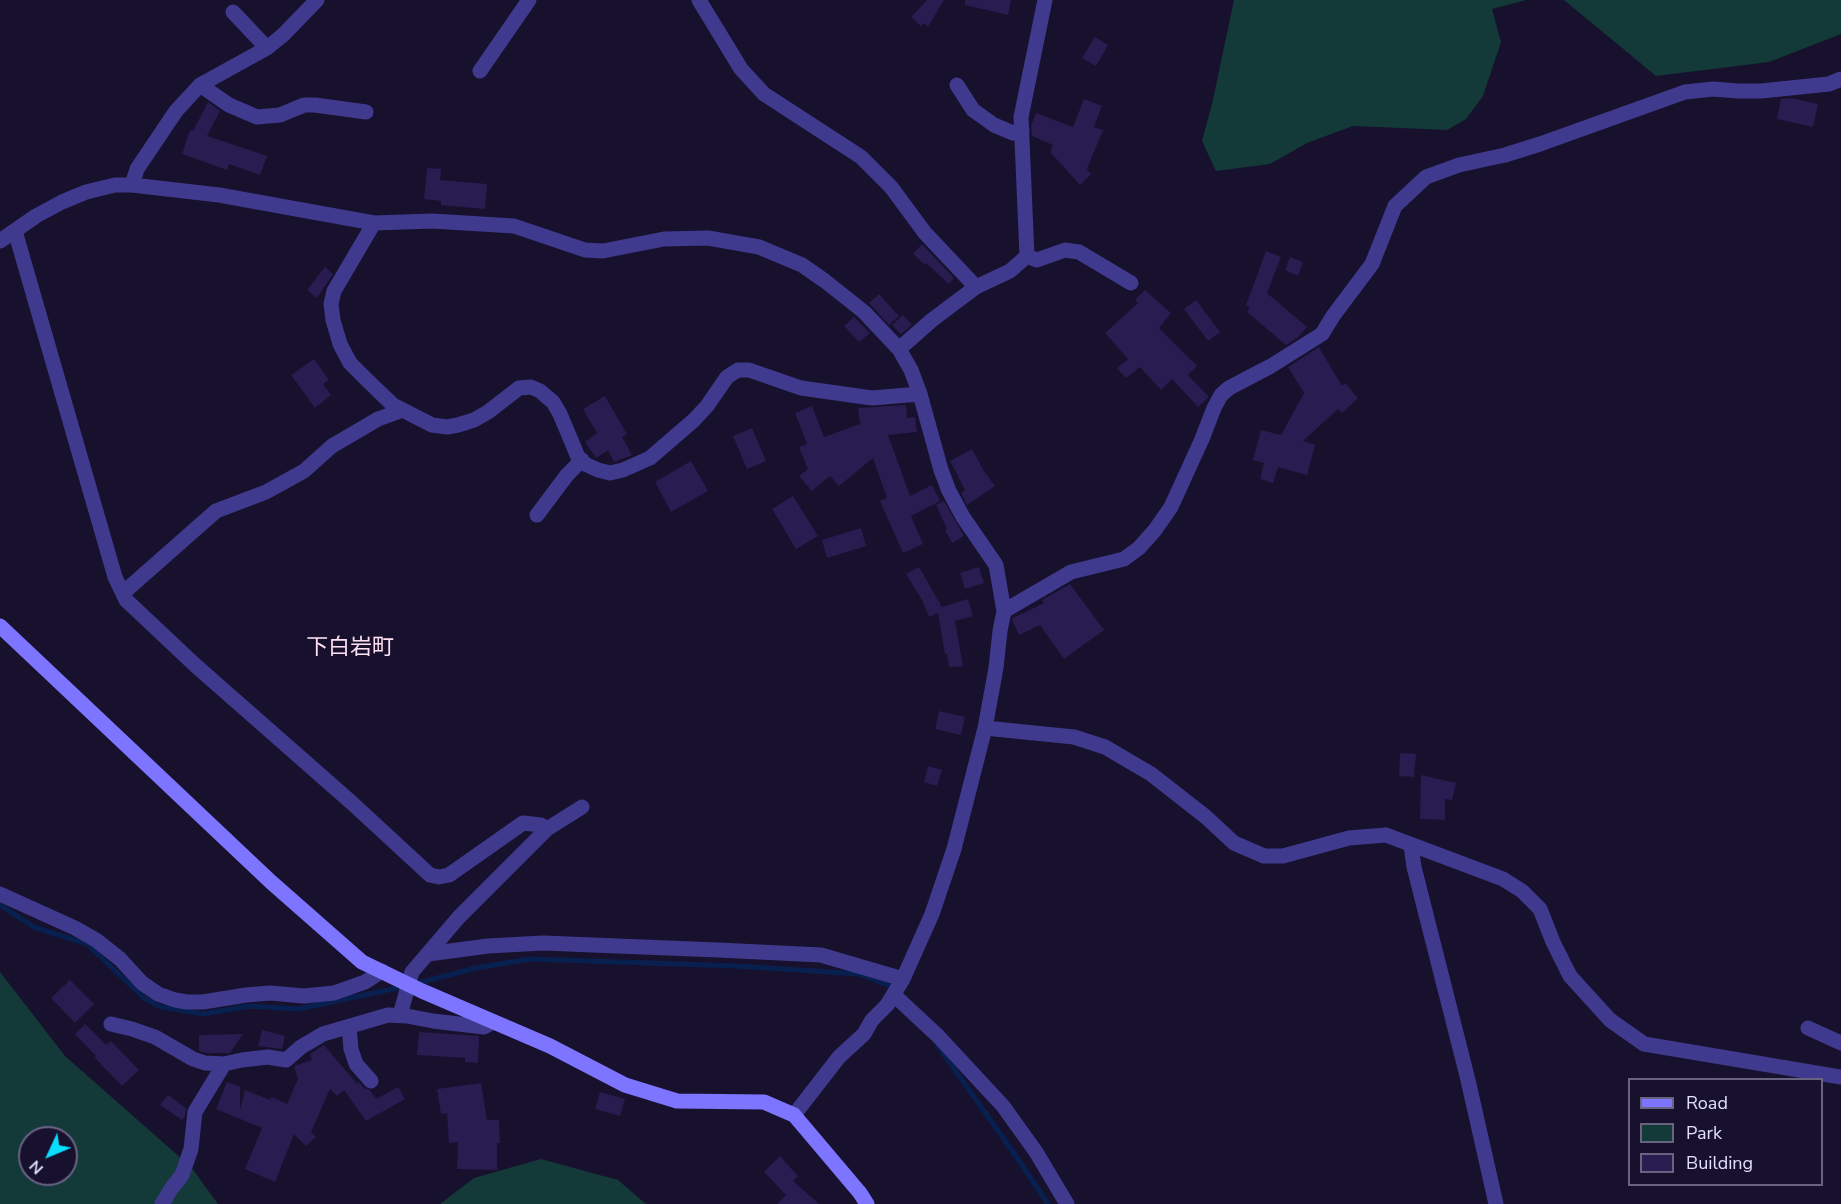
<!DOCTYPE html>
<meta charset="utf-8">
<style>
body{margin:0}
#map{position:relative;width:1841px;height:1204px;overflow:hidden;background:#17112e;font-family:"Nunito Sans",sans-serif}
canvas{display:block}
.legend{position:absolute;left:1628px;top:1078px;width:195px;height:108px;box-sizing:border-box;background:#17112e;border:2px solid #696382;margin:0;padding:8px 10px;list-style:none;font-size:18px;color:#e3deff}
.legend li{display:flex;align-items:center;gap:12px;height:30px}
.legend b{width:30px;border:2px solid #696382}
.north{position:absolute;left:18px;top:1126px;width:60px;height:60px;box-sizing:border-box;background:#17112e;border:2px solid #696382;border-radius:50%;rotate:226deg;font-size:16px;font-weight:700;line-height:24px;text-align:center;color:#e3deff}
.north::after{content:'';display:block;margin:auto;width:21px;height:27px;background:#0adeff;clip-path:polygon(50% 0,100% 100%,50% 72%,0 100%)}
</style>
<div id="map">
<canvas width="1841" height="1204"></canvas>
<ul class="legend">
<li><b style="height:8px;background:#7d75ff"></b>Road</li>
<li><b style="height:16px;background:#133939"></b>Park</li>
<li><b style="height:16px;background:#281c50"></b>Building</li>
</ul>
<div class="north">N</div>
</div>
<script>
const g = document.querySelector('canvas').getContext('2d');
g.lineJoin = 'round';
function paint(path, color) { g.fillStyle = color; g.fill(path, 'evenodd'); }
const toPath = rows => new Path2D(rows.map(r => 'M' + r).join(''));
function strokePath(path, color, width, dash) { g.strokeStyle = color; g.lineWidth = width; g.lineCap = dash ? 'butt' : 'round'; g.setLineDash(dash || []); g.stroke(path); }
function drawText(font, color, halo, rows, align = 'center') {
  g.font = font + ' "Nunito Sans","Noto Sans JP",sans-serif'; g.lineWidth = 4.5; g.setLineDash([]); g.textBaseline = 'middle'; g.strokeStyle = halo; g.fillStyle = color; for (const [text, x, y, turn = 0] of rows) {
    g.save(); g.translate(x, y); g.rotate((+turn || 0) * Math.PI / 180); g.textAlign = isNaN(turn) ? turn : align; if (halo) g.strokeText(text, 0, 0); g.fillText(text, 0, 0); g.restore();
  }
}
paint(toPath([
 [1234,0,1526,0,1492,9,1501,42,1483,96,1466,119,1447,130,1353,126,1307,143,1270,164,1216,171,1202,141,1212,104],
 [1564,0,1841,0,1841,34,1769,62,1656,76],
 [0,972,65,1056,191,1167,218,1204,0,1204],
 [30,1138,66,1138,66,1174,30,1174],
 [541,1159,618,1180,646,1204,440,1204,474,1178]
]), '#133939');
strokePath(toPath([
 [0,905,34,927,87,944,144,998,161,1007,203,1014,249,1006,298,1009,402,987],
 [414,984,476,968,530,959,737,966,860,974,890,986,893,990],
 [938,1046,1018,1159,1048,1204]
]), '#082050', 5);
paint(toPath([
 [927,0,944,0,928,27,924,23,921,26,911,17],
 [965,0,1011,0,1008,15,965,5],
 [1095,37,1108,45,1096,66,1082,58],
 [1791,98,1818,104,1813,127,1777,119,1781,99],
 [1084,99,1102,106,1094,127,1103,130,1087,169,1091,174,1080,185,1050,152,1053,145,1032,136,1031,126,1036,113,1073,127],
 [208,102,220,111,207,136,267,156,260,175,229,164,227,170,182,154,190,130,193,131],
 [427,168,441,169,440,180,487,184,485,209,441,205,441,201,424,199],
 [922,244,954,278,949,284,926,263,924,264,913,254],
 [1266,251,1281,257,1267,293,1307,327,1297,338,1286,345,1247,312,1250,308,1246,305],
 [1290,257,1303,262,1298,276,1285,270],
 [325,267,333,274,317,298,307,290],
 [1145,290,1171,313,1159,328,1197,366,1188,375,1209,397,1198,407,1172,379,1161,390,1140,367,1126,378,1117,368,1128,359,1105,333,1138,303,1135,300],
 [879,294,899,316,889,325,869,303],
 [1196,300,1220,332,1208,341,1184,309],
 [903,315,912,325,901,334,892,325],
 [854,317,870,333,859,342,844,326],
 [1319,347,1342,386,1345,383,1358,398,1342,413,1338,409,1303,441,1315,445,1307,475,1278,467,1273,483,1260,479,1264,463,1253,460,1261,430,1281,435,1304,393,1288,367],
 [314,359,329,380,323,384,331,395,315,408,291,375],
 [605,396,627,434,622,437,632,455,614,462,608,450,596,458,585,442,597,433,583,409],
 [906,405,907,418,915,417,917,432,888,435,910,496,932,485,940,501,911,516,923,544,903,553,880,501,887,498,873,458,839,486,830,476,812,491,799,476,808,469,799,447,807,444,795,413,812,406,824,437,860,424,858,408],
 [752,428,766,461,747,469,733,436],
 [972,449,984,471,995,486,967,505,961,493,965,490,950,461],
 [691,461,708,491,671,512,655,482],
 [793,496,818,536,796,549,772,509],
 [944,501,964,536,952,543,945,530,947,529,936,505],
 [861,528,866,546,827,558,822,540],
 [919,567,942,607,968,599,973,616,955,621,963,666,949,667,947,654,945,654,938,613,929,617,922,600,906,574],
 [979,567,984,583,965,589,960,573],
 [1070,584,1104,630,1064,659,1040,625,1019,635,1012,620,1013,618,1044,603,1042,600],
 [939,711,965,717,961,735,935,729],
 [1400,753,1416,754,1414,777,1399,776],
 [928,766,942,770,937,786,924,782],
 [1421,775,1456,783,1452,800,1445,799,1445,820,1420,819],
 [70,980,94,1004,75,1023,51,998],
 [85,1024,106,1045,111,1041,139,1070,122,1086,94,1057,96,1056,75,1034],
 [262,1030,285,1036,282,1049,258,1046],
 [419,1032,479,1036,478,1063,465,1062,465,1058,417,1055],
 [243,1034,230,1053,207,1053,199,1051,199,1035],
 [324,1045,357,1084,359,1082,364,1088,370,1090,376,1099,398,1087,405,1099,366,1121,344,1090,337,1096,330,1089,311,1132,316,1137,306,1146,294,1134,275,1182,245,1169,262,1128,216,1109,227,1082,240,1087,240,1110,245,1090,270,1100,272,1097,287,1104,298,1079,294,1066,312,1060,310,1054],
 [481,1083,487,1120,499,1120,500,1143,497,1143,497,1170,457,1169,458,1142,449,1143,447,1113,441,1114,437,1089],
 [600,1092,625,1099,620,1116,595,1109],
 [168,1095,186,1108,185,1116,182,1120,160,1105],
 [780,1156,798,1176,793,1181,819,1204,777,1204,786,1195,764,1172]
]), '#281c50');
strokePath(toPath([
 [699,0,741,69,764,94,861,157,891,187,925,233,976,287],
 [233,12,267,48],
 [480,71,529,0],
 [200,85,229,105,257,117,280,115,304,105,315,105,366,112],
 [957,85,973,110,994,125,1013,133,1022,131],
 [132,185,137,169,176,111,200,85,267,48,283,35,317,0],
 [374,223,334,291,331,304,333,320,340,344,350,363,367,380,393,405,432,425,447,427,458,425,474,420,488,412,519,388,531,387,540,391,553,402,560,414,578,457,585,464,598,470,610,473,623,470,650,458,694,420,707,406,727,377,738,370,749,370,801,388,872,398,920,394],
 [15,231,115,577,126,600,195,665,352,803,430,875,439,877,449,875,523,823,541,825,547,829],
 [0,241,36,216,62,202,86,192,115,185,132,185,219,195,374,223,432,221,514,226,585,250,603,251,664,239,708,238,759,247,802,265,825,281,864,312,899,349,911,370,920,394,941,470,949,491,963,517,996,565,1004,611,1000,631,996,668,985,728,954,849,932,914,903,979,887,1005,872,1020,864,1034,839,1057,794,1115],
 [1027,256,1037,260,1065,250,1079,252,1131,283],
 [899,349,932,320,976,287,1010,271,1027,256,1021,117,1045,0],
 [537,515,567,475,582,460],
 [123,593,216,511,266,492,304,471,332,446,378,419,403,410],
 [1004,611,1071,572,1124,559,1139,548,1155,530,1171,507,1202,439,1214,408,1221,395,1229,388,1271,366,1322,334,1333,316,1372,264,1395,206,1426,177,1459,165,1505,155,1540,144,1685,92,1713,89,1738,91,1761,91,1829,84,1841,79],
 [985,728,1074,737,1105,747,1151,774,1206,817,1234,843,1264,856,1283,856,1349,838,1386,835,1503,879,1522,891,1540,909,1553,942,1570,976,1610,1020,1644,1044,1841,1077],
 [1411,846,1414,867,1468,1080,1496,1204],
 [0,894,75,928,96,940,120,959,142,983,158,994,175,1000,187,1002,203,1002,246,995,270,993,304,996,334,993,365,982,382,971],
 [428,954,488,946,543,943,718,950,821,955,903,979],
 [894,995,938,1036,1003,1106,1036,1152,1067,1204],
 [400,1015,412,972,459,917,547,829,582,807],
 [111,1024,132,1029,155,1037,193,1059,205,1063,224,1064,242,1060,268,1057,286,1060,301,1047,323,1034,388,1015,407,1016,433,1021,484,1027,493,1022],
 [349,1027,351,1049,356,1064,371,1081],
 [1808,1028,1841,1043],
 [162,1204,171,1189,182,1175,191,1149,195,1112,224,1064]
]), '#403a8f', 15);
strokePath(toPath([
 [0,626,271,882,362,962,422,991,550,1046,625,1085,677,1101,764,1102,794,1115,860,1193,867,1204]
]), '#7d75ff', 15);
drawText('22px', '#ffe0f3', '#17112e', [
 ["下白岩町",350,649]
]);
</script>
